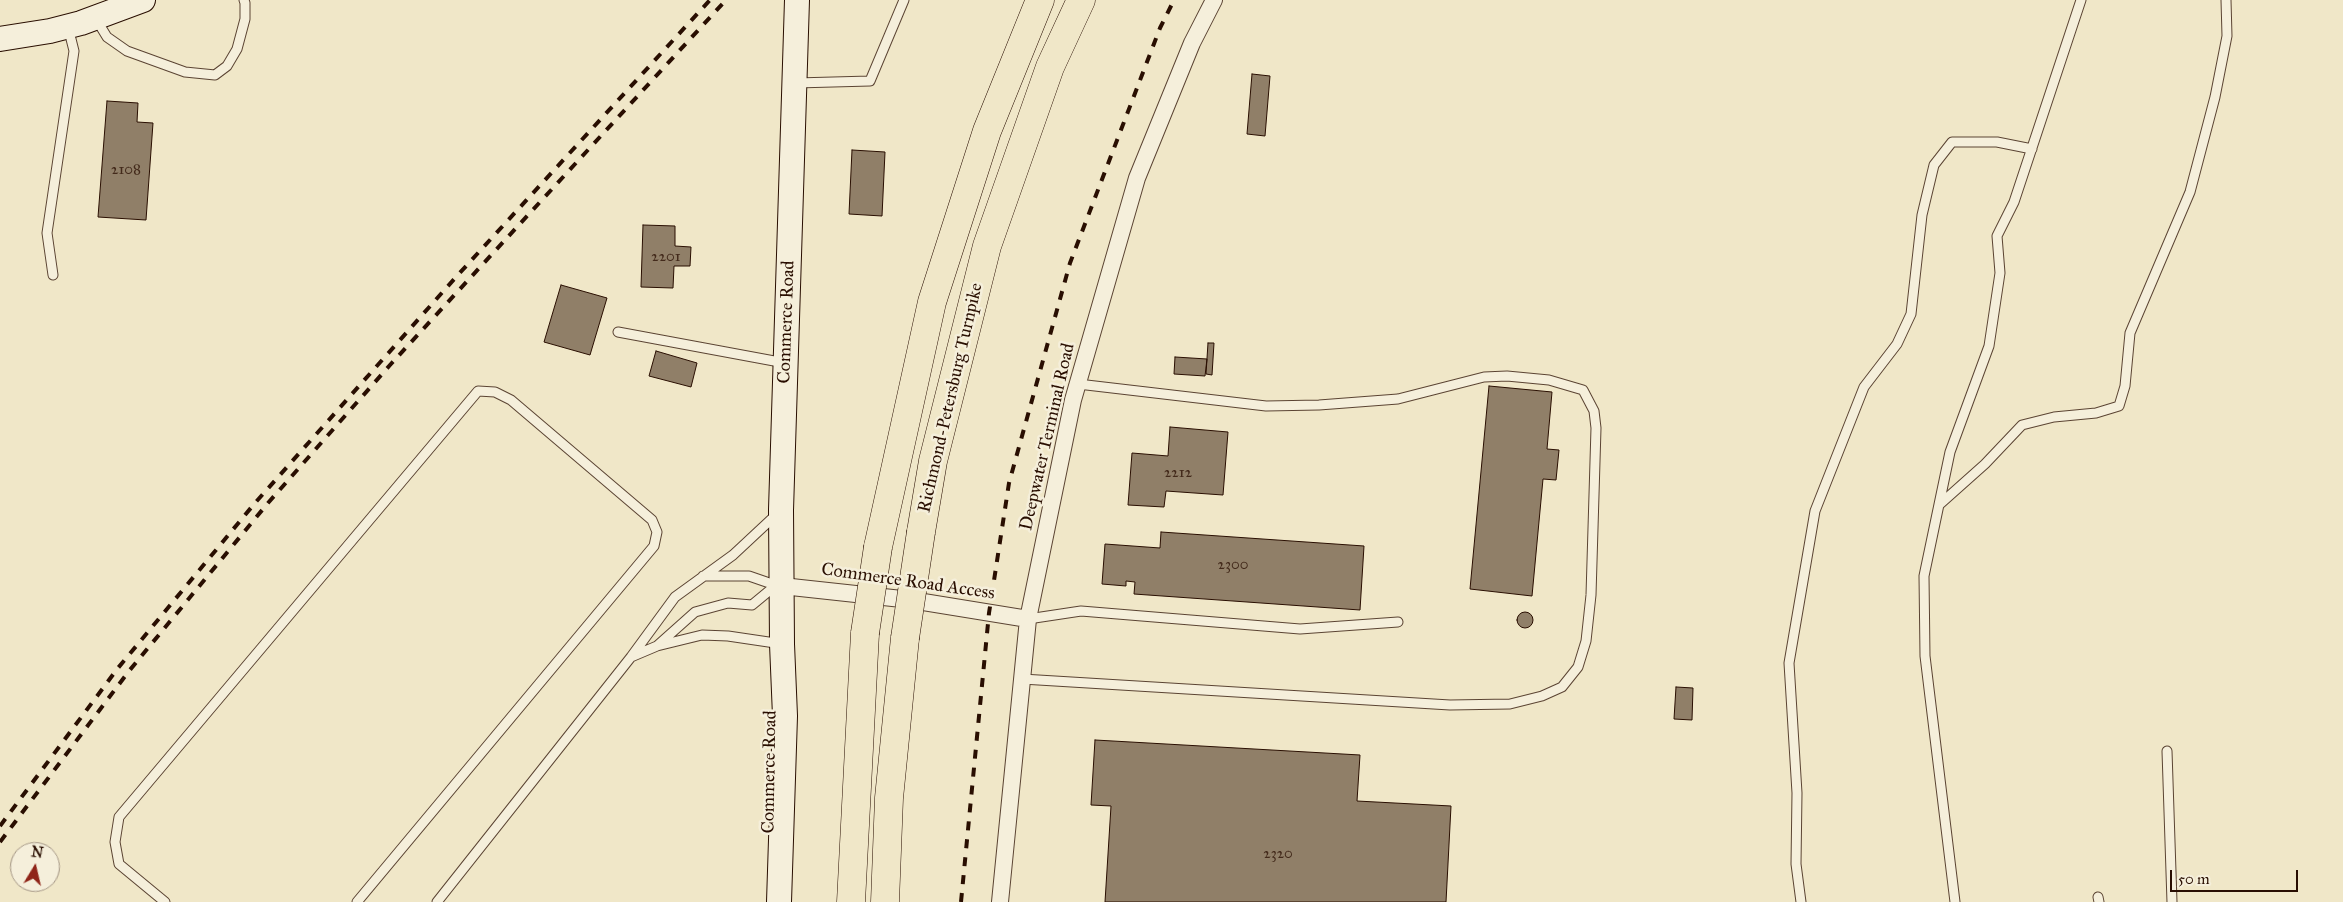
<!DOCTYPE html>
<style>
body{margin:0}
#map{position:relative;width:2343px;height:902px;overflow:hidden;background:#f0e7c8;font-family:"IM FELL Great Primer",serif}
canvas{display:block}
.north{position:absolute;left:10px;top:842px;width:50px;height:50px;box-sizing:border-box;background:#f5efdb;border:1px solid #a39584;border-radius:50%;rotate:9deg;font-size:14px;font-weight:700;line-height:20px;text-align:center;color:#290e01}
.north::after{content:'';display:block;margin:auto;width:18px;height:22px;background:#8f2418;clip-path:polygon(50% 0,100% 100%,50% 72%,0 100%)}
.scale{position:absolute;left:2170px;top:870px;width:128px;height:22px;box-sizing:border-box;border:2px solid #290e01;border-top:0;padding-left:6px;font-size:15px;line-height:18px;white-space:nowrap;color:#290e01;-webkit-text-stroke:4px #f5efdb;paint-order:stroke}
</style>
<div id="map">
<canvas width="2343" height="902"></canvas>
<div class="north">N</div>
<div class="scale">50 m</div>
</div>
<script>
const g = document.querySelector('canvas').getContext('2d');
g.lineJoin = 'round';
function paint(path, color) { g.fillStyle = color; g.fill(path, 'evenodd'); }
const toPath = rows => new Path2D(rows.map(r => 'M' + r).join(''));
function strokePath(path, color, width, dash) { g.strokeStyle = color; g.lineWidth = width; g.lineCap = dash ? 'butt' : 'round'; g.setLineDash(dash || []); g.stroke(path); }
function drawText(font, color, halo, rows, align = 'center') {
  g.font = font + ' "IM FELL Great Primer",serif'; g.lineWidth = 5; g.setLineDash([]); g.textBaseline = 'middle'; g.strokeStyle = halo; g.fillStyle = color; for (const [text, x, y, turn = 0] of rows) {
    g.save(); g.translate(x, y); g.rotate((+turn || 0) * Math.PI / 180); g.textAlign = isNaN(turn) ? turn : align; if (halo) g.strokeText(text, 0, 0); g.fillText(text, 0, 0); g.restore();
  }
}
const building = toPath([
 [1252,74,1270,76,1265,136,1247,134,1252,74],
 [107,101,138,103,137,122,153,123,146,220,98,217,107,101],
 [852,150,885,152,882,216,849,214,852,150],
 [643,225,675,226,675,246,691,247,690,266,674,266,673,288,641,287,643,225],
 [561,285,607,298,590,355,544,342,561,285],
 [1208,343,1214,343,1212,375,1206,374,1208,343],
 [656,351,697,363,691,387,649,376,656,351],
 [1175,357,1207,359,1205,376,1174,374,1175,357],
 [1489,386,1552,392,1547,449,1559,450,1556,480,1543,479,1532,596,1470,589,1489,386],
 [1170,427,1228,432,1223,495,1166,491,1164,507,1128,505,1132,453,1168,456,1170,427],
 [1161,532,1364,546,1360,610,1134,594,1135,582,1126,581,1126,586,1102,584,1105,544,1160,548,1161,532],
 '1517 620a8 8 0 1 1 16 0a8 8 0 1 1-16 0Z',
 [1676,687,1693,688,1692,720,1674,719,1676,687],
 [1095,740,1360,755,1357,801,1451,806,1446,902,1105,902,1111,806,1091,805,1095,740]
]);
paint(building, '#907f68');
strokePath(building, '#290e01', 1);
const service = toPath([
 [96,19,107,37,127,51,185,72,215,75,227,66,237,49,245,19,245,3,244,0],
 [796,83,870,81,904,0],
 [53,275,47,233,74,51,68,27],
 [618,332,785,363],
 [1939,505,1985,464,2022,425,2054,417,2096,413,2119,406,2125,386,2130,333,2190,192,2215,97,2227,36,2226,0],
 [703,576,749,576,778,586],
 [1028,619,1081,611,1300,629,1398,622],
 [658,645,695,612,728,603,752,605,775,586],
 [631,657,657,646,702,635,728,636,782,644],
 [1022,679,1450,705,1510,704,1542,696,1562,687,1578,667,1586,641,1591,595,1596,428,1594,411,1583,390,1549,380,1507,376,1484,377,1398,399,1319,405,1266,406,1078,384],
 [2167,751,2172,902],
 [2098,897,2099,902],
 [165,902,119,864,115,842,119,817,478,391,495,392,511,400,652,520,657,532,654,546,357,902],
 [437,902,631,657,675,597,733,555,778,513],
 [1801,902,1796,864,1797,793,1789,663,1815,511,1864,387,1897,344,1911,314,1922,215,1934,165,1952,142,1997,142,2032,149],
 [1955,902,1925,656,1924,576,1950,452,1989,346,2000,273,1997,236,2014,202,2081,0]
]);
const minor = toPath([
 [782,586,911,600,1028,619],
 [1000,902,1028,619,1073,400,1137,178,1192,43,1214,0]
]);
const secondary = toPath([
 [0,39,50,31,81,23,143,0],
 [779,902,785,716,782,644,781,510,797,0]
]);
const motorway = toPath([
 [921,532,933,461,987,246,1050,67,1081,0],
 [878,547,932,302,987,131,1040,0],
 [851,902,865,633],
 [885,902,889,798,905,638]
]);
strokePath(service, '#5b4433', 11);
strokePath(minor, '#5b4433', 18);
strokePath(secondary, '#290e01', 26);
strokePath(motorway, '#290e01', 29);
strokePath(service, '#f5efdb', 9);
strokePath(minor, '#f5efdb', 16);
strokePath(secondary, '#f5efdb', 24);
strokePath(motorway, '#f0e7c8', 28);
strokePath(toPath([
 [0,826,118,668,255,503,456,277,710,0],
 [0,842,129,671,268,503,390,365,726,0],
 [961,902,989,613,1009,483,1070,263,1160,28,1174,0]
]), '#290e01', 4, [9, 9]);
const motorwayBridge = toPath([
 [865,633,878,547],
 [905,638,921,532]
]);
strokePath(motorwayBridge, '#290e01', 29, []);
strokePath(motorwayBridge, '#f0e7c8', 28);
drawText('15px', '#432a1b', null, [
 ["2108",126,170],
 ["2201",666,257],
 ["2212",1178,473],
 ["2300",1233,565],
 ["2320",1278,854]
]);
drawText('18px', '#290e01', '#f5efdb', [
 ["Commerce Road",787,322,-88],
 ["Richmond-Petersburg Turnpike",951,398,-77],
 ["Deepwater Terminal Road",1048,437,-77],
 ["Commerce Road Access",908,582,8],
 ["Commerce Road",770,772,-89]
]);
</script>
